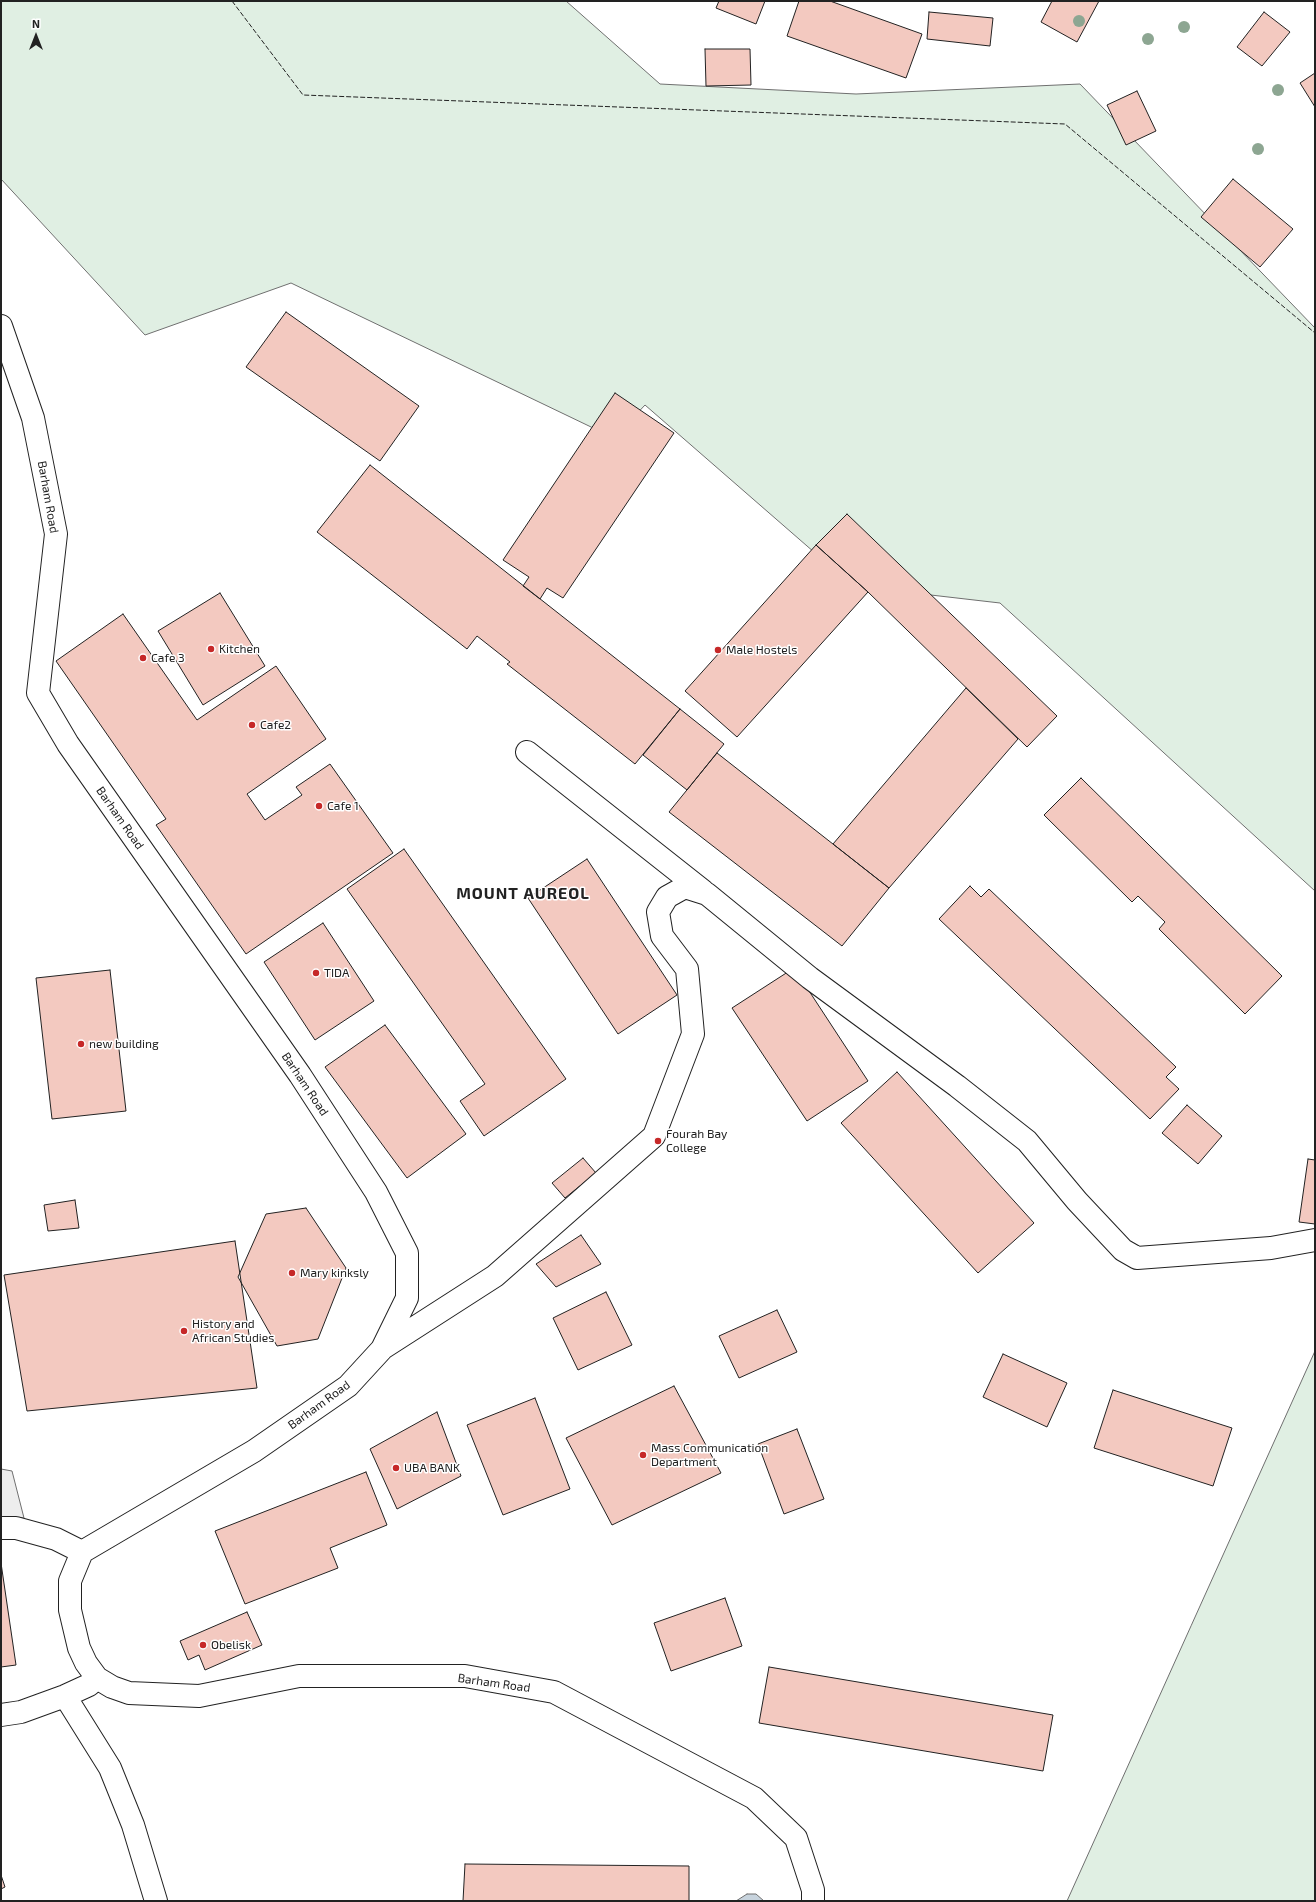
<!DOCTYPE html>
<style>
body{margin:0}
#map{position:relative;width:1316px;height:1902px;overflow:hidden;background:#fff;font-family:"Exo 2",sans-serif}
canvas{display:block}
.frame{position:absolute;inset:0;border:2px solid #222;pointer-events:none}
.north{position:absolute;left:16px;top:16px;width:40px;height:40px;-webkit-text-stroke:3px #fff;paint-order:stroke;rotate:0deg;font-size:11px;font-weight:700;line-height:16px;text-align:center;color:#222}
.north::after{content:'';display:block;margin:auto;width:14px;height:18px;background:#222;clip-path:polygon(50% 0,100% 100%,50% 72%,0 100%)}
</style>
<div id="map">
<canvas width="1316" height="1902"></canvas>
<div class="frame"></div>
<div class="north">N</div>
</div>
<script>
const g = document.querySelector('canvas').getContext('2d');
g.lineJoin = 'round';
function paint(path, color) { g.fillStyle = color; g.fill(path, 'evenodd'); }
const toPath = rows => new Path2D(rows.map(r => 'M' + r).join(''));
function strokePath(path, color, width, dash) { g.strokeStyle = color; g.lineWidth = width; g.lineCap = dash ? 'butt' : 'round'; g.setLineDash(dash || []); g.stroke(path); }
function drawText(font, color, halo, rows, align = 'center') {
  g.font = font + ' "Exo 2",sans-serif'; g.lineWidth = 3; g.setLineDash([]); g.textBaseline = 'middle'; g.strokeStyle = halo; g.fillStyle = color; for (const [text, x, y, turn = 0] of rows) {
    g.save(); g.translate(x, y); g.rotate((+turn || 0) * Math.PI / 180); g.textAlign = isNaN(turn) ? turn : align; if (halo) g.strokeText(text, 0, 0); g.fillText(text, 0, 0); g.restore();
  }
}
const green = toPath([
 [1,1,566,1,660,84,856,94,1080,84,1315,328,1315,891,1000,603,853,586,645,405,614,438,291,283,145,335,1,179,1,1],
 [1315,1351,1315,1901,1067,1901,1315,1351]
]);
paint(green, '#e0efe3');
strokePath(green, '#6f6f6f', 1);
const parking = toPath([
 [1,1469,12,1471,24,1518,1,1517,1,1469]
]);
paint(parking, '#ededed');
strokePath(parking, '#6f6f6f', 1);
const water = toPath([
 [747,1894,756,1894,764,1901,736,1901,747,1894]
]);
paint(water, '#c7d3dd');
strokePath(water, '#6f6f6f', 1);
const building = toPath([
 [719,1,765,1,756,24,716,8,719,1],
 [799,1,830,1,922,34,906,78,787,36,799,1],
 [1052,1,1099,1,1077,42,1041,22,1052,1],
 [929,12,993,18,990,46,927,39,929,12],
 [1264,12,1290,32,1262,66,1237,47,1264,12],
 [705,49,750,49,751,85,706,86,705,49],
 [1315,73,1315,107,1300,83,1315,73],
 [1137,91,1156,131,1126,145,1107,105,1137,91],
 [1233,179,1293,229,1260,267,1201,217,1233,179],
 [286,312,419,406,380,461,246,367,286,312],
 [615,393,674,433,563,598,547,588,540,599,523,586,529,577,503,560,615,393],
 [370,465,680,709,635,764,507,664,510,662,477,636,467,649,317,532,370,465],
 [847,514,1057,716,1027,747,868,592,816,545,847,514],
 [816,545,868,592,737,737,685,691,816,545],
 [220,593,265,666,203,705,158,631,220,593],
 [123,614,197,720,276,666,326,739,247,794,265,820,302,795,296,787,330,764,393,853,246,954,156,825,166,819,56,661,123,614],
 [966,688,1018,739,889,888,833,844,966,688],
 [680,709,724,744,687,790,643,755,680,709],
 [717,753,889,888,842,946,669,812,717,753],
 [1081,778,1282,976,1245,1014,1159,929,1165,922,1138,896,1132,902,1044,815,1081,778],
 [404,849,566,1079,484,1136,460,1101,485,1084,347,889,404,849],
 [587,859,677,995,618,1034,528,898,587,859],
 [970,886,981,897,989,889,1176,1067,1166,1077,1179,1089,1150,1119,939,919,970,886],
 [323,923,374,1001,315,1040,264,962,323,923],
 [794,968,868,1081,807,1121,732,1008,794,968],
 [110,970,126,1111,52,1119,36,978,110,970],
 [385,1025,466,1134,407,1178,325,1067,385,1025],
 [897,1072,1034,1223,978,1273,841,1123,897,1072],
 [1187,1105,1222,1136,1198,1164,1162,1133,1187,1105],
 [583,1158,596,1173,565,1198,552,1183,583,1158],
 [1308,1159,1315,1160,1315,1224,1299,1222,1308,1159],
 [75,1200,79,1228,48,1231,44,1205,75,1200],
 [306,1208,346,1268,318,1339,277,1346,238,1277,266,1214,306,1208],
 [581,1235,601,1264,556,1287,536,1264,581,1235],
 [235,1241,257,1388,27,1411,4,1275,235,1241],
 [606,1292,632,1345,578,1370,553,1318,606,1292],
 [777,1310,797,1352,739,1378,719,1336,777,1310],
 [1003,1354,1067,1383,1047,1427,983,1397,1003,1354],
 [674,1386,721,1473,612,1525,566,1438,674,1386],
 [1113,1390,1232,1428,1213,1486,1094,1448,1113,1390],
 [535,1398,570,1489,503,1515,467,1425,535,1398],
 [437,1412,461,1476,397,1509,370,1449,437,1412],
 [797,1429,824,1499,784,1514,758,1444,797,1429],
 [366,1472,387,1525,330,1548,338,1568,245,1604,215,1531,366,1472],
 [1,1563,16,1665,1,1667,1,1563],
 [725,1598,742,1646,671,1671,654,1623,725,1598],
 [247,1612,262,1645,205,1670,199,1655,188,1660,180,1641,247,1612],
 [769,1667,1053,1715,1043,1771,759,1723,769,1667],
 [465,1864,689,1866,689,1901,463,1901,465,1864],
 [1,1875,5,1887,1,1889,1,1875]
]);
paint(building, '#f3c9c0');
strokePath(building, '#222', 1);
const minor = toPath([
 [1,326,33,418,56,534,38,693,68,744,300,1075,376,1192,407,1253,407,1298,382,1349,348,1386,254,1451,82,1552,70,1581,70,1610,79,1648,86,1663,97,1678,112,1687,129,1693,199,1696,299,1676,465,1676,554,1692,754,1798,796,1838,813,1890,813,1901],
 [527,752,703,891],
 [383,1348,495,1276,654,1136,693,1034,687,969,662,936,658,912,667,897,685,887,707,894,810,978,957,1086,1027,1141,1077,1201,1123,1250,1137,1258,1271,1248,1315,1240],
 [1,1528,16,1528,56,1539,82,1552],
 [65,1696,110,1768,133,1825,156,1901],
 [1,1715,21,1712,65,1696,89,1685,97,1678]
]);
strokePath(minor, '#222', 24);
strokePath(minor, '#fff', 22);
strokePath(toPath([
 [232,1,303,95,1065,124,1315,333]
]), '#222', 1, [5, 2]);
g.fillStyle = '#8da692';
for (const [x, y] of [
 [1079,21],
 [1184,27],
 [1148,39],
 [1278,90],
 [1258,149]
]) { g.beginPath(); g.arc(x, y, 6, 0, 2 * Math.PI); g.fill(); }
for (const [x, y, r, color] of [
 [211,649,4,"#c62828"],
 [718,650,4,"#c62828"],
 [143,658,4,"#c62828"],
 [252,725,4,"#c62828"],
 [319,806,4,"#c62828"],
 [316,973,4,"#c62828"],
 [81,1044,4,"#c62828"],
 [658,1141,4,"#c62828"],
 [292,1273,4,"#c62828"],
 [184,1331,4,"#c62828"],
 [643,1455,4,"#c62828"],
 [396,1468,4,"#c62828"],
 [203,1645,4,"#c62828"]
]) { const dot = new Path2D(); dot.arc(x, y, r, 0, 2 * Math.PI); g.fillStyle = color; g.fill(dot); strokePath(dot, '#fff', 1.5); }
drawText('12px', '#222', '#fff', [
 ["Barham Road",48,497,80],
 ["Barham Road",120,818,55],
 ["Barham Road",305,1084,56],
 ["Barham Road",319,1405,-36],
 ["Barham Road",494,1683,8]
]);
drawText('12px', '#222', '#fff', [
 ["Kitchen",219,649],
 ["Male Hostels",726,650],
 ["Cafe 3",151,658],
 ["Cafe2",260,725],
 ["Cafe 1",327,806],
 ["TIDA",324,973],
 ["new building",89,1044],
 ["Fourah Bay",666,1134],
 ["College",666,1148],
 ["Mary kinksly",300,1273],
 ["History and",192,1324],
 ["African Studies",192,1338],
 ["Mass Communication",651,1448],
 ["Department",651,1462],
 ["UBA BANK",404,1468],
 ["Obelisk",211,1645]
], 'left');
g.letterSpacing = '1px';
drawText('bold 16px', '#222', '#fff', [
 ["MOUNT AUREOL",523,894]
]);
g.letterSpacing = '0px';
</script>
